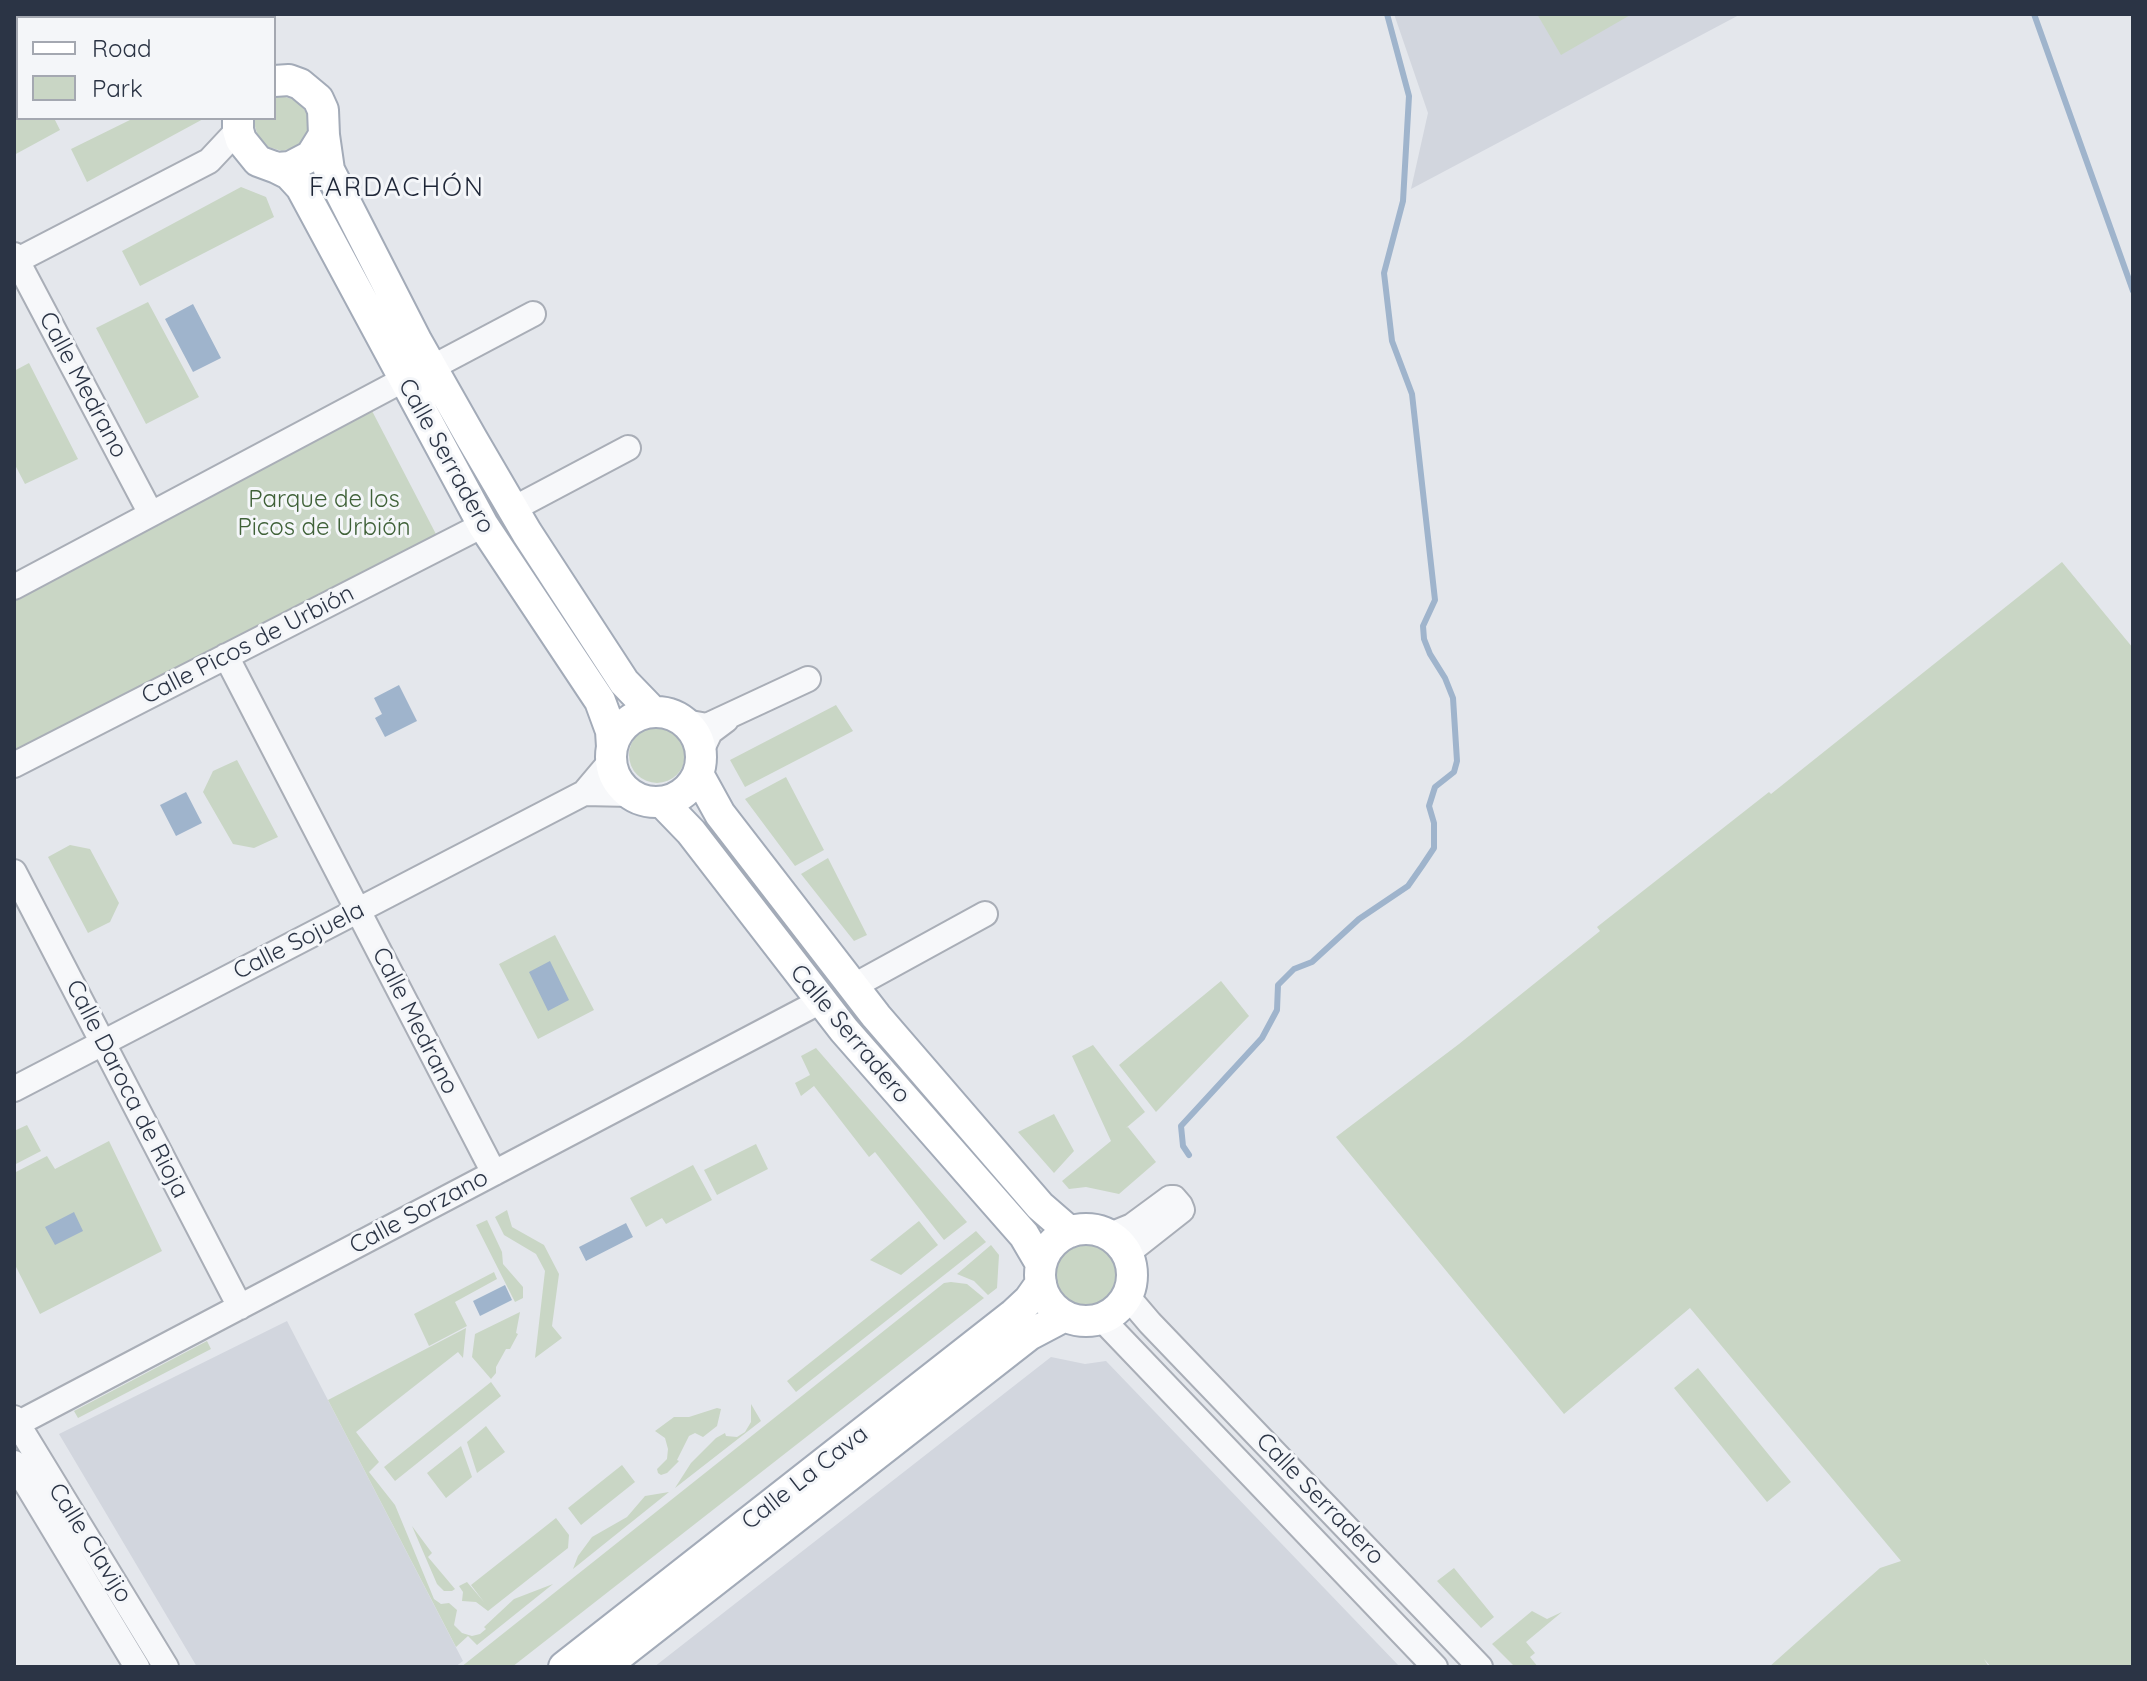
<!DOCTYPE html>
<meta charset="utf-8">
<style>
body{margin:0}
#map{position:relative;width:2147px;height:1681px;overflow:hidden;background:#e4e7ec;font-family:Quicksand,sans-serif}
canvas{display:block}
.frame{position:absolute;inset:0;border:16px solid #2b3445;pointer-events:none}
.legend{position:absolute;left:16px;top:16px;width:260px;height:104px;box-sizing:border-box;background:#f4f6f9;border:2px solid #a4a8b1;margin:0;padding:10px 14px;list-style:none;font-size:24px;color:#2b3445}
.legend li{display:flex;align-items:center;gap:16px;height:40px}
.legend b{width:40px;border:2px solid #a4a8b1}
</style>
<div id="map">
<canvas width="2147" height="1681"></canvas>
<div class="frame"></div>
<ul class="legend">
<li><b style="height:10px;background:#fff"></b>Road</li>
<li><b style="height:22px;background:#c9d6c5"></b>Park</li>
</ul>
</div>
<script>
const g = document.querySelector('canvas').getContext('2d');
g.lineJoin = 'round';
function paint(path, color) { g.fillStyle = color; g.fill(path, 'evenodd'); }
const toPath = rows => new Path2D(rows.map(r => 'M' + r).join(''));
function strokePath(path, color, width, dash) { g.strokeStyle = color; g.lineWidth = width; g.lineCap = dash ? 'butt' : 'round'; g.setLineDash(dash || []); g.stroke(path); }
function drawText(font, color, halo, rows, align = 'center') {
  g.font = font + ' Quicksand,sans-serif'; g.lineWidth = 6; g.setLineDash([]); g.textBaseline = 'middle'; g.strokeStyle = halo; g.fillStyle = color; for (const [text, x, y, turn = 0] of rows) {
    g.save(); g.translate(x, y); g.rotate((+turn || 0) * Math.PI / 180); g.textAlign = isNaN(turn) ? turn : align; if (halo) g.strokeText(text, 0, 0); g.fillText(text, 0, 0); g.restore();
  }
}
paint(toPath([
 [1394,14,1741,14,1411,189,1428,113],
 [287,1321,463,1661,455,1667,197,1667,59,1434],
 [1051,1357,1085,1364,1106,1361,1400,1667,654,1667]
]), '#d2d6de');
paint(toPath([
 [1537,14,1632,14,1561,55],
 [14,42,18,49,18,118,54,118,60,130,14,155],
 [282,96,298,101,308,115,310,124,304,140,298,146,282,151,265,146,259,140,254,123,255,118,274,118,274,97],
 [134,118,205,118,87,182,71,149],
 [241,187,266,197,274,217,140,286,122,251],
 [148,302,199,397,146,424,96,328],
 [29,363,78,459,25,484,14,463,14,371],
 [370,407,438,538,14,758,14,592],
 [2062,562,2133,648,2133,1667,1991,1667,1984,1659,1989,1667,1769,1667,1880,1568,1901,1561,1690,1308,1564,1414,1336,1137,1459,1044,1600,931,1597,927,1769,792,1771,794],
 [836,705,853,731,745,787,730,760],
 '629 755a28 28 0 1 1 56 0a28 28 0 1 1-56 0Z',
 [237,760,278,837,254,848,233,844,203,792,213,771],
 [786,777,824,850,795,866,745,799],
 [70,845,90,849,119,903,110,922,88,933,48,857],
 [828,858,867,935,854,941,801,874],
 [555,935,594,1010,538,1039,499,964],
 [1221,981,1249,1016,1156,1112,1119,1065],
 [1093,1045,1145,1112,1126,1128,1128,1127,1156,1162,1119,1194,1086,1187,1069,1189,1062,1181,1111,1141,1072,1056],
 [816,1048,967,1222,944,1240,875,1152,869,1157,814,1086,801,1096,795,1083,810,1075,801,1056],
 [1054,1114,1074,1151,1054,1173,1018,1132],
 [27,1125,41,1151,14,1165,14,1131],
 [109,1141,162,1251,40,1314,14,1263,14,1173,47,1156,55,1169],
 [756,1144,768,1169,717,1195,704,1170],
 [693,1165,712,1200,666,1224,662,1218,646,1227,630,1198],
 [507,1210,512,1227,544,1245,559,1274,552,1326,562,1338,535,1358,545,1271,536,1254,504,1235,495,1217],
 [487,1220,502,1252,503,1264,523,1287,523,1298,515,1302,476,1225],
 [919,1221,938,1245,901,1275,870,1260],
 [976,1231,986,1242,796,1392,787,1381],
 '1056 1275a31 31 0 1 1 62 0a31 31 0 1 1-62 0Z',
 [991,1245,999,1255,997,1288,988,1295,974,1281,957,1274],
 [494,1272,497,1279,455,1302,467,1326,429,1346,414,1314],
 [951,1282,967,1284,984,1298,512,1667,461,1667,944,1283],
 [520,1312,516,1333,518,1334,510,1349,506,1349,496,1367,496,1373,491,1379,472,1357,475,1334],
 [466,1328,463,1358,458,1352,356,1432,379,1462,369,1472,395,1505,434,1599,441,1604,449,1603,457,1610,454,1625,462,1633,472,1636,480,1634,486,1629,484,1627,514,1599,553,1584,477,1645,468,1636,456,1647,328,1400],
 [207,1341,211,1349,78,1418,74,1411],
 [1698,1368,1791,1482,1767,1502,1674,1388],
 [491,1382,501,1396,395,1481,384,1467],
 [751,1404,761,1421,675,1488,691,1463,716,1438,725,1433,726,1436,737,1437,745,1432,751,1422],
 [717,1408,721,1409,717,1426,703,1437,695,1433,689,1436,677,1460,679,1461,667,1473,661,1475,658,1473,657,1469,667,1459,668,1449,665,1438,655,1431,674,1417,689,1417],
 [486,1426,505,1452,477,1473,467,1442],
 [461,1446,472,1477,446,1498,427,1473],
 [622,1465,635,1482,581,1525,568,1508],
 [669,1492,573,1569,578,1556,592,1537,627,1517,645,1496],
 [556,1518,569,1535,568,1548,488,1611,476,1602,462,1601,463,1592,459,1586,467,1582,484,1602,471,1585],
 [412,1526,432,1553,428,1557,455,1589,452,1591,444,1591,437,1584],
 [1454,1568,1494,1617,1481,1628,1437,1581],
 [1532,1611,1547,1619,1562,1612,1526,1642,1535,1653,1530,1657,1538,1667,1515,1667,1492,1644]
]), '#c9d6c5');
paint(toPath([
 [193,304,221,358,193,372,165,319],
 [399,685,417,721,385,737,375,718,382,714,374,698],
 [186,792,202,823,176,836,160,805],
 [550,961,569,1000,548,1011,529,972],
 [74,1212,83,1231,55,1245,45,1227],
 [626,1223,633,1237,586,1261,579,1247],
 [505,1285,512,1300,480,1316,473,1301]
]), '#9fb4cc');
strokePath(toPath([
 [2034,14,2133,291],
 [1189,1155,1183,1146,1181,1126,1262,1038,1277,1010,1278,985,1294,969,1312,962,1359,919,1408,886,1422,866,1434,848,1434,823,1429,806,1435,787,1454,772,1457,761,1453,698,1445,678,1430,654,1424,639,1423,626,1435,600,1412,394,1392,341,1384,273,1403,201,1409,96,1387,14]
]), '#9fb4cc', 6);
const minor = toPath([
 [14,255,151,514],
 [14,262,209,161,238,130],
 [431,368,533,314],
 [513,509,628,448],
 [14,587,403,380],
 [226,656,494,1173],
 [685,722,707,726,808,679],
 [701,751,710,732,726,720],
 [14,765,483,525],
 [584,793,631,794],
 [14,872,240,1307],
 [852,987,985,914],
 [14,1089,584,793,611,761],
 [1110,1235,1132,1226,1170,1198,1174,1198,1180,1205,1182,1210,1135,1247,1129,1258],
 [1127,1296,1150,1323,1480,1667],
 [1101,1318,1435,1667],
 [14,1418,166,1667],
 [17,1424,821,1001],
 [14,1463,137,1667]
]);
const major = toPath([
 [205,14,207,18],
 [242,14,244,18],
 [238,118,238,130,241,140,258,161,277,168,290,167,311,156,324,135,323,110,318,99,300,84,289,80,274,81],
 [324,135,329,170,417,342,472,439,527,533,624,682,653,712],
 [277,168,289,174,301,187,483,525,600,701,611,731,612,747],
 '611 757a45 45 0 1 1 90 0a45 45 0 1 1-90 0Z',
 [698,774,720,814,876,1016,1040,1206,1070,1232],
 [662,802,691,832,844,1030,1024,1235,1041,1264],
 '1040 1275a46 46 0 1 1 92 0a46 46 0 1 1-92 0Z',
 [564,1667,1014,1314,1029,1300,1041,1283],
 [604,1667,1029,1335,1065,1316]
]);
strokePath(minor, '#a9aeb7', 28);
strokePath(major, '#a3abb8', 34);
strokePath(minor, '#f7f8fa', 24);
strokePath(major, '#fff', 30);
drawText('24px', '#2b3445', '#f4f6f9', [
 ["Calle Medrano",83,385,62],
 ["Calle Serradero",446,456,61],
 ["Calle Picos de Urbión",248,645,-27],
 ["Calle Sojuela",299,941,-27],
 ["Calle Medrano",415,1021,63],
 ["Calle Serradero",850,1034,50],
 ["Calle Daroca de Rioja",127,1089,63],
 ["Calle Sorzano",419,1212,-28],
 ["Calle La Cava",805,1478,-38],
 ["Calle Serradero",1320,1499,46],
 ["Calle Clavijo",90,1543,58]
]);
drawText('24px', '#3f6138', '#f4f6f9', [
 ["Parque de los",324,500],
 ["Picos de Urbión",324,528]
]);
g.letterSpacing = '2px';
drawText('26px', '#1d2536', '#f4f6f9', [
 ["FARDACHÓN",397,188]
]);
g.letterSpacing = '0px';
</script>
